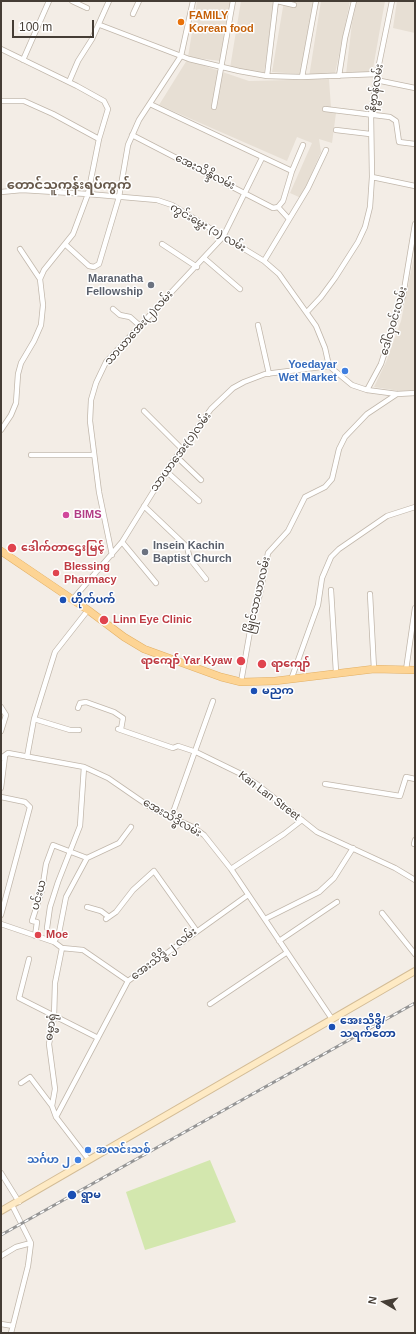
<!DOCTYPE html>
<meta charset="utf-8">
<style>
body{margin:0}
#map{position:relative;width:416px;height:1334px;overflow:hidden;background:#f3ede6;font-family:Helvetica,sans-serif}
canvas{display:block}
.frame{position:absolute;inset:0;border:2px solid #453d35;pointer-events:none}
.north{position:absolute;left:364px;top:1282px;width:40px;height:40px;-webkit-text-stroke:3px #fff;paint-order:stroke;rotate:279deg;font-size:11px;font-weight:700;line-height:16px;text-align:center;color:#453d35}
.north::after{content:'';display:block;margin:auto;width:14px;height:18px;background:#453d35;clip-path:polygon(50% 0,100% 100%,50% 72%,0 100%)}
.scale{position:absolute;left:12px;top:20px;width:82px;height:18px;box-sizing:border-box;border:2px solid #453d35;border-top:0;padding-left:5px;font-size:12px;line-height:14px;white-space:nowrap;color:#453d35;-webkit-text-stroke:3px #fff;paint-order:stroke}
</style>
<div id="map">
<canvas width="416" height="1334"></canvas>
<div class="frame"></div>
<div class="north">N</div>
<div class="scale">100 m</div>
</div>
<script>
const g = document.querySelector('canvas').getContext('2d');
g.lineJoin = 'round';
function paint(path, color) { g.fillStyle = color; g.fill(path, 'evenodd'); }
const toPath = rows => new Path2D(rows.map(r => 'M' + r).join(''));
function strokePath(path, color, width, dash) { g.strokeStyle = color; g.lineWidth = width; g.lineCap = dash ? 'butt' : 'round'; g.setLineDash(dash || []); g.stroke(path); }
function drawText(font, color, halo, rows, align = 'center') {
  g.font = font + ' Helvetica,"Noto Sans Myanmar",sans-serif'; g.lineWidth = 3; g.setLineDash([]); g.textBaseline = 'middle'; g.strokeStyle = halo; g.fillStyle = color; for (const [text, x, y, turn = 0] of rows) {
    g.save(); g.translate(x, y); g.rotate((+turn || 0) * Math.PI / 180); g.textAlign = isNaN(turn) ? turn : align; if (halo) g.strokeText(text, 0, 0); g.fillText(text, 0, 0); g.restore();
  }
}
paint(toPath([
 [197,1,233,1,220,61,188,57],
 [241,1,274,1,264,74,230,68],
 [284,1,315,1,300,74,272,72],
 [321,1,350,1,335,74,309,77],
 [357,1,385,1,372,74,346,74,352,23],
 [397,1,415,1,415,33,393,28],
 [187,60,249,81,329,79,331,108,336,113,332,143,319,139,321,152,301,198,290,193,312,143,297,137,287,161,159,105],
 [415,251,415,390,400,391,374,387,386,362,401,321]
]), '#e7dfd4');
paint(toPath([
 [210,1160,236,1222,145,1250,126,1192]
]), '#d3e7ae');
const street = toPath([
 [72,1,87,8],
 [277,1,294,5],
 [133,14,139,1],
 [100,25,189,59,239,71,267,76,302,77,377,74],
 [1,49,77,86,104,101,108,109,99,139,88,194,73,234,44,270,40,279,43,305,41,325,34,341,21,363,18,374,16,403,11,415,1,430],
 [23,60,49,1],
 [267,76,276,1],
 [339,76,345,38,354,1],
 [302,77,316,1],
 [376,80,415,88],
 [69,82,78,61,92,39,109,1],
 [1,101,24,101,53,114,99,139],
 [150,104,292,171],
 [214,107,233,1],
 [325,109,390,117,396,121,399,142,415,144],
 [336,130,370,134],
 [132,135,273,208,278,207],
 [372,177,415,186],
 [1,192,22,190,88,194,157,200,172,205,264,261,279,274,316,326,325,348,329,366],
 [278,207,283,201,292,171,303,145],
 [278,207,289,219],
 [162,244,197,267],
 [66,245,89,266,94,267,99,264,119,197,128,145,139,120,181,56,193,1],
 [20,249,40,279],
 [204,258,240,289],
 [264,261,308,188,326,150],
 [113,309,120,315,130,317,139,325],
 [307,312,321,297,335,278,358,242,365,227,370,207,372,177,371,115,377,74,392,1],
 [258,325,269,374],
 [329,366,352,385,367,390,397,394,415,393],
 [367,390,381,364,403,296,415,224],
 [144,411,183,450],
 [31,455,94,455],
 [177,457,201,480],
 [166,471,199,501],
 [144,506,187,547,190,559,206,579],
 [122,542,156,583],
 [112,555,99,492,90,421,91,400,96,383,106,362,223,237,262,158],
 [331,590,336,672],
 [370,594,374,669],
 [73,599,122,542,166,471,211,409,233,388,244,382,265,374,329,366],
 [406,670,415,608],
 [292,677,318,605,322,578,331,557,339,549,387,516,415,507],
 [241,682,252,620,259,598,268,553,288,531,305,497,325,487,332,479,339,449,345,437,367,414,397,394],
 [1,707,6,715,1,731],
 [78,708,80,703,86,702,114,712,123,718,121,729],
 [34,719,70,730,79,730],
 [118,729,173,748,178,746,196,752,239,773,258,785,317,832,395,868,415,880],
 [27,757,34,719,55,652,88,610],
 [1,758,8,753,84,767,108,778,153,809,193,827,204,835,231,869,332,1019],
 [325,784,400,796,406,777,415,779],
 [1,788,5,756],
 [1,797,25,802,30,807,1,915],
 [171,818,213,701],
 [414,844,415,840],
 [231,869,284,834,302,820],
 [87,907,101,911,109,917],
 [382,913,415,954],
 [106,919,116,912,133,890,154,871,196,930],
 [265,919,319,892,334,878,353,848],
 [1,924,54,942,62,948,83,950,128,981],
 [47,928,50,907,58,882,80,826,84,767],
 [35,936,37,922,32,921,42,890,46,864,53,845,87,858],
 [279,941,337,902],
 [54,942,59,933,66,897,87,858,119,843,131,827],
 [29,959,19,998,98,1038],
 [210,1004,286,953],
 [21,1083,30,1077,52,1106,56,1117,89,1160],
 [52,1106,55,1089,49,1044,54,1017,55,983,62,948],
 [56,1117,128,981,248,895],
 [1,1173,19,1202],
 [1,1256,16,1247,31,1243],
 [1,1324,13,1326],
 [11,1333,28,1266,31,1243,12,1205]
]);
const secondary = toPath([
 [1,1211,415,971]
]);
const primary = toPath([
 [1,551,88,610,124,637,144,649,221,677,241,682,275,681,374,669,415,670]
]);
strokePath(street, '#c1b7ab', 6);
strokePath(secondary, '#d3bc96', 8);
strokePath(primary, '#e2af64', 8);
strokePath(street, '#fff', 4.5);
strokePath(secondary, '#feeac4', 6);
strokePath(primary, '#fdd494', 7);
const rail = toPath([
 [1,1235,415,1003]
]);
strokePath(rail, '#959595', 3);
strokePath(rail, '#fff', 1.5, [4.5]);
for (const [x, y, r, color] of [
 [181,22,4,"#e8710a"],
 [151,285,4,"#6b7280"],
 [345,371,4,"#3f7fe0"],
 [66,515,4,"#d1479c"],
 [12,548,5,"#e0444e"],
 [145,552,4,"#6b7280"],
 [56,573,4,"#e0444e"],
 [63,600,4,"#1a4fb4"],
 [104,620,5,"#e0444e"],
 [241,661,5,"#e0444e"],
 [262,664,5,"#e0444e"],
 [254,691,4,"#1a4fb4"],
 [38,935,4,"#e0444e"],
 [332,1027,4,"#1a4fb4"],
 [88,1150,4,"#3f7fe0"],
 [78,1160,4,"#3f7fe0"],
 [72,1195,5,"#1a4fb4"]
]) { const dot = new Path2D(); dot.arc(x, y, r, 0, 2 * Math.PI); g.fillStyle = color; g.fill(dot); strokePath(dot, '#fff', 1.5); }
drawText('bold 11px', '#c56008', '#fff', [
 ["FAMILY",189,16],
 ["Korean food",189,29]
], 'left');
drawText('11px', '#453d35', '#fff', [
 ["နိဗ္ဗာန်လမ်း",376,88,-81],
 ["အေးသိန္ဒိလမ်း",205,172,27],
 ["ကွင်းမွှေး (၁) လမ်း",208,228,30],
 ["ဒေါ်လှဝင်းလမ်း",394,321,-74],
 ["သာယာအေး(၂)လမ်း",139,328,-48],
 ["သာယာအေး(၁)လမ်း",181,452,-54],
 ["မြိုင်သာယာလမ်း",258,595,-77],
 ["Kan Lan Street",269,796,37],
 ["အေးသိဒ္ဓိလမ်း",172,818,30],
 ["ပင်းယ",39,895,-75],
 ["အေးသိဒ္ဓိ ၂ လမ်း",164,954,-37],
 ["ဓမ္မာရုံ",51,1027,-82]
]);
drawText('bold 11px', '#5b616d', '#fff', [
 ["Maranatha",143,279],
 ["Fellowship",143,292],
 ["Insein Kachin",153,546,"left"],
 ["Baptist Church",153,559,"left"]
], 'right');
drawText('bold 11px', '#366cbe', '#fff', [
 ["Yoedayar",337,365],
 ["Wet Market",337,378],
 ["အလင်းသစ်",96,1150,"left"],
 ["သင်္ဂဟ ၂",70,1160]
], 'right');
drawText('bold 11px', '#b23c85', '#fff', [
 ["BIMS",74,515]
], 'left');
drawText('bold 11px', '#be3a42', '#fff', [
 ["ဒေါက်တာဌေးမြင့်",21,548],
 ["Blessing",64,567],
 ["Pharmacy",64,580],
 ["Linn Eye Clinic",113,620],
 ["ရာကျော် Yar Kyaw",232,661,"right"],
 ["ရာကျော်",271,664],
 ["Moe",46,935]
], 'left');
drawText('bold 11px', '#164399', '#fff', [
 ["ဟိုက်ပက်",71,600],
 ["မညက",262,691],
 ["အေးသိဒ္ဓိ/",340,1021],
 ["သရက်တော",340,1034],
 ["ရွာမ",81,1195]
], 'left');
drawText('bold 13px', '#685a4c', '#fff', [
 ["တောင်သူကုန်းရပ်ကွက်",69,185]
]);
</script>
